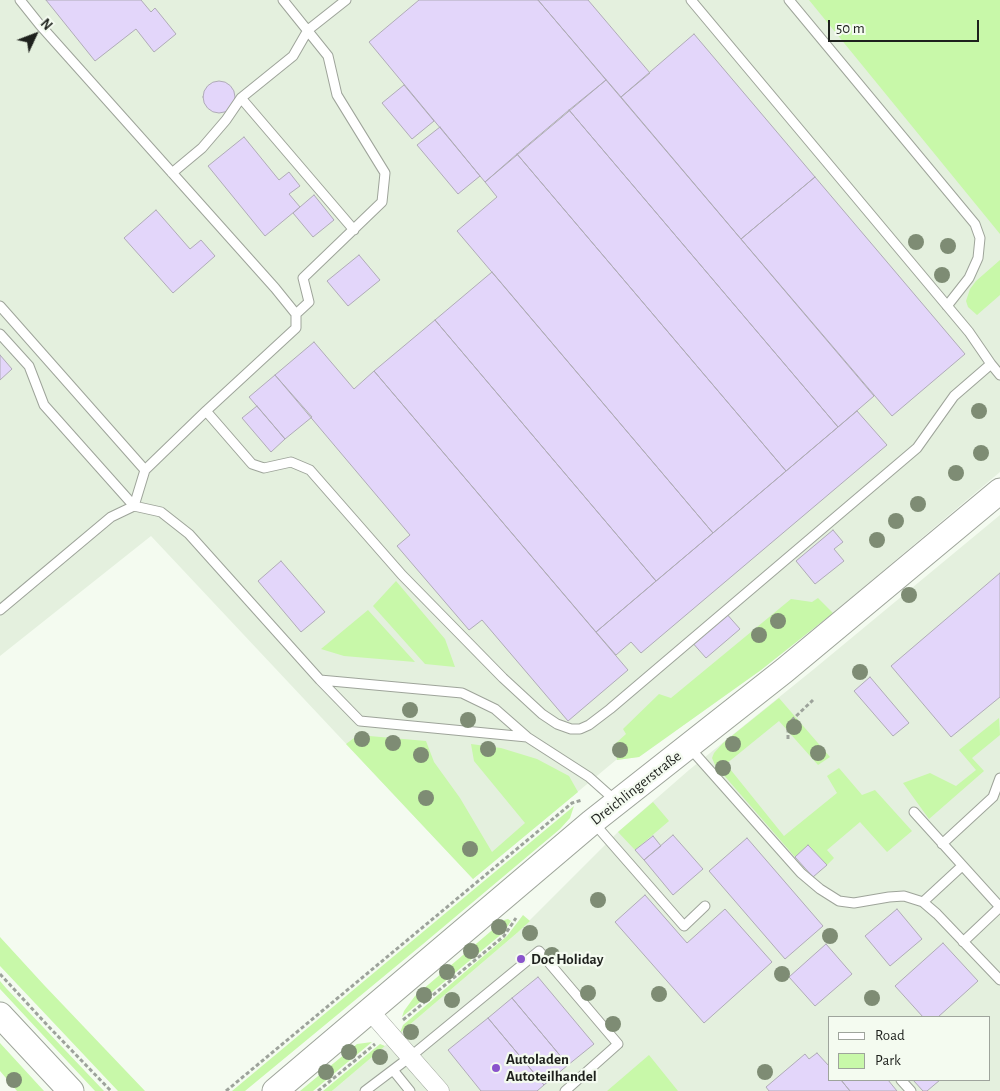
<!DOCTYPE html>
<meta charset="utf-8">
<style>
body{margin:0}
#map{position:relative;width:1000px;height:1091px;overflow:hidden;background:#f4fbf0;font-family:"Alegreya Sans",sans-serif}
canvas{display:block}
.legend{position:absolute;left:828px;top:1016px;width:162px;height:65px;box-sizing:border-box;background:#f4fbf0;border:1px solid #9ea49c;margin:0;padding:6px 9px;list-style:none;font-size:15px;color:#1e211d}
.legend li{display:flex;align-items:center;gap:10px;height:25px}
.legend b{width:25px;border:1px solid #9ea49c}
.north{position:absolute;left:10px;top:10px;width:50px;height:50px;-webkit-text-stroke:4px #f4fbf0;paint-order:stroke;rotate:47deg;font-size:14px;font-weight:700;line-height:20px;text-align:center;color:#1e211d}
.north::after{content:'';display:block;margin:auto;width:18px;height:22px;background:#1e211d;clip-path:polygon(50% 0,100% 100%,50% 72%,0 100%)}
.scale{position:absolute;left:828px;top:20px;width:151px;height:22px;box-sizing:border-box;border:2px solid #1e211d;border-top:0;padding-left:6px;font-size:15px;line-height:18px;white-space:nowrap;color:#1e211d;-webkit-text-stroke:4px #f4fbf0;paint-order:stroke}
</style>
<div id="map">
<canvas width="1000" height="1091"></canvas>
<ul class="legend">
<li><b style="height:6px;background:#fff"></b>Road</li>
<li><b style="height:14px;background:#c8f8a9"></b>Park</li>
</ul>
<div class="north">N</div>
<div class="scale">50 m</div>
</div>
<script>
const g = document.querySelector('canvas').getContext('2d');
g.lineJoin = 'round';
function paint(path, color) { g.fillStyle = color; g.fill(path, 'evenodd'); }
const toPath = rows => new Path2D(rows.map(r => 'M' + r).join(''));
function strokePath(path, color, width, dash) { g.strokeStyle = color; g.lineWidth = width; g.lineCap = dash ? 'butt' : 'round'; g.setLineDash(dash || []); g.stroke(path); }
function drawText(font, color, halo, rows, align = 'center') {
  g.font = font + ' "Alegreya Sans",sans-serif'; g.lineWidth = 4.5; g.setLineDash([]); g.textBaseline = 'middle'; g.strokeStyle = halo; g.fillStyle = color; for (const [text, x, y, turn = 0] of rows) {
    g.save(); g.translate(x, y); g.rotate((+turn || 0) * Math.PI / 180); g.textAlign = isNaN(turn) ? turn : align; if (halo) g.strokeText(text, 0, 0); g.fillText(text, 0, 0); g.restore();
  }
}
paint(toPath([
 [0,0,1000,0,1000,472,833,613,761,670,639,757,616,760,473,879,151,536,0,656],
 [1000,515,1000,1091,332,1091,517,933,618,832,689,770,814,669],
 [829,1017,989,1017,989,1080,829,1080]
]), '#e4f0de');
paint(toPath([
 [809,0,1000,0,1000,234],
 [1000,260,1000,295,977,315,968,307,966,301,970,289,976,281],
 [396,581,445,639,455,667,425,664,373,606],
 [818,598,833,613,761,670,639,757,617,760,615,744,626,734,623,729,659,694,671,698,791,599,812,602],
 [368,610,415,662,344,656,321,649],
 [779,698,830,757,818,765,779,721,726,764,784,836,837,793,827,776,839,768,862,795,875,790,912,831,887,852,860,822,827,850,834,858,827,865,808,845,795,857,715,765,712,758,714,753,723,743],
 [999,718,1000,735,972,758,984,771,929,819,903,783,930,773,956,786,976,770,959,750],
 [358,735,426,741,434,762,460,798,492,852,525,823,474,761,471,744,501,748,537,759,569,776,578,792,473,879,346,744],
 [653,802,669,821,635,850,618,832],
 [574,806,570,818,560,829,423,944,245,1091,232,1091],
 [523,915,530,921,517,933,400,1033,403,1025,507,936],
 [508,919,511,921,504,932,402,1017,404,1011,415,996,504,920],
 [0,937,44,985,145,1091,118,1091,0,966],
 [0,981,6,988,104,1091,95,1091,0,989],
 [372,1042,313,1091,300,1091,357,1044],
 [0,1043,44,1091,17,1091,0,1071],
 [380,1044,385,1046,332,1091,323,1091],
 [649,1055,678,1091,607,1091]
]), '#c8f8a9');
const building = toPath([
 [46,0,141,0,151,12,155,8,176,34,154,52,136,29,95,61,46,0],
 [419,0,538,0,606,80,485,182,369,42,419,0],
 [538,0,588,0,650,73,621,97,538,0],
 [694,34,815,177,741,239,621,97,694,34],
 [606,80,874,396,838,427,569,110,606,80],
 '203 97a16 16 0 1 1 32 0a16 16 0 1 1-32 0Z',
 [404,85,434,121,412,139,382,103,404,85],
 [569,110,838,427,786,471,517,154,569,110],
 [440,127,480,176,458,194,417,145,440,127],
 [244,137,279,180,289,172,300,186,289,194,300,207,265,236,208,166,244,137],
 [517,154,786,471,713,533,457,231,497,197,485,182,517,154],
 [815,177,965,354,892,416,741,239,815,177],
 [314,195,334,220,313,237,293,213,314,195],
 [156,210,190,249,201,240,215,256,173,293,124,238,156,210],
 [359,255,380,280,348,306,327,281,359,255],
 [492,272,713,533,656,581,435,320,492,272],
 [435,320,656,581,596,632,374,371,435,320],
 [314,342,354,389,374,371,628,670,568,721,482,620,469,630,397,546,410,535,275,375,314,342],
 [0,355,12,369,0,380,0,355],
 [275,375,312,417,285,439,249,397,275,375],
 [257,406,285,439,271,452,242,418,257,406],
 [857,411,887,445,641,653,631,642,616,655,596,632,857,411],
 [833,530,843,542,834,549,844,561,815,584,796,561,833,530],
 [281,561,325,612,301,632,258,581,281,561],
 [1000,573,1000,697,951,737,891,666,1000,573],
 [725,612,740,629,706,658,691,641,725,612],
 [870,677,909,723,893,736,854,691,870,677],
 [673,835,703,869,673,895,644,860,673,835],
 [653,836,661,846,644,860,635,850,653,836],
 [747,838,823,926,785,959,709,871,747,838],
 [808,845,827,865,813,877,795,857,808,845],
 [645,895,687,943,725,909,772,962,704,1023,615,922,645,895],
 [897,909,922,939,890,966,865,936,897,909],
 [943,943,978,981,938,1017,923,1017,895,986,943,943],
 [826,944,852,974,815,1006,789,977,826,944],
 [538,977,594,1044,568,1065,512,998,538,977],
 [512,998,568,1065,544,1085,488,1018,512,998],
 [488,1018,544,1085,537,1091,481,1091,448,1050,488,1018],
 [817,1053,829,1066,829,1080,841,1080,850,1091,769,1091,766,1087,805,1054,809,1059,817,1053],
 [841,1080,888,1080,897,1091,850,1091,841,1080],
 [913,1080,940,1080,927,1091,923,1091,913,1080]
]);
paint(building, '#e3d6fa');
strokePath(building, '#b0acb7', 1);
const lane = toPath([
 [20,0,40,25,275,288,296,314,309,302,303,278,382,202,385,173,337,95,328,56,283,0],
 [691,0,969,332,991,364],
 [789,0,975,224,980,238,978,258,969,278,947,306],
 [241,98,354,230],
 [172,173,202,148,226,120,241,98,293,56,308,30,346,0],
 [0,306,145,470],
 [0,334,29,366,44,405,134,506],
 [206,411,252,464,264,468,291,462,310,470,402,575,503,678,542,714,557,724,571,729,580,729,589,725,610,709,917,448,954,396,991,364,1000,375],
 [134,506,145,470,206,411,296,328,296,314],
 [0,610,111,517,134,506,161,512,189,534,320,680,462,693,495,709,527,737,589,777,617,802],
 [320,680,360,721,527,737],
 [689,747,801,873,820,889,839,901,854,903,889,897,904,896,923,902,937,914,1000,980],
 [914,812,1000,907],
 [593,822,684,926,705,906],
 [942,844,993,797,1000,778],
 [923,902,962,866],
 [963,942,1000,907],
 [393,1070,410,1091],
 [901,1080,911,1091],
 [365,1091,410,1057,539,951,618,1044,565,1091]
]);
const street = toPath([
 [369,1010,440,1091]
]);
const secondary = toPath([
 [0,1015,71,1091],
 [275,1091,592,822,785,670,1000,491]
]);
strokePath(lane, '#9ea49a', 11);
strokePath(street, '#9ea49a', 19);
strokePath(secondary, '#9ea49a', 27);
strokePath(toPath([
 [788,739,788,726,793,719,813,700],
 [0,974,49,1027,111,1091],
 [403,1020,504,936,516,918],
 [226,1091,572,803,582,800],
 [318,1091,375,1044]
]), '#9da39b', 3, [4, 2.5]);
strokePath(lane, '#fff', 9);
strokePath(street, '#fff', 18);
strokePath(secondary, '#fff', 25);
g.fillStyle = '#7e8c74';
for (const [x, y] of [
 [916,242],
 [948,246],
 [942,275],
 [979,411],
 [981,453],
 [956,473],
 [918,504],
 [896,521],
 [877,540],
 [909,595],
 [778,621],
 [759,635],
 [860,672],
 [410,710],
 [468,720],
 [794,727],
 [362,739],
 [393,743],
 [733,744],
 [488,749],
 [620,750],
 [818,753],
 [421,755],
 [723,768],
 [426,798],
 [470,849],
 [598,900],
 [499,927],
 [530,933],
 [830,936],
 [471,951],
 [552,955],
 [447,972],
 [782,974],
 [588,993],
 [659,994],
 [424,995],
 [872,998],
 [452,1000],
 [613,1024],
 [411,1032],
 [349,1052],
 [380,1057],
 [326,1072],
 [765,1072],
 [14,1080]
]) { g.beginPath(); g.arc(x, y, 8, 0, 2 * Math.PI); g.fill(); }
for (const [x, y, r, color] of [
 [521,959,5,"#8a54cc"],
 [496,1068,5,"#8a54cc"]
]) { const dot = new Path2D(); dot.arc(x, y, r, 0, 2 * Math.PI); g.fillStyle = color; g.fill(dot); strokePath(dot, '#f4fbf0', 2); }
drawText('15px', '#1e211d', '#f4fbf0', [
 ["Dreichlingerstraße",636,788,-38]
]);
drawText('bold 15px', '#1e211d', '#f4fbf0', [
 ["Doc Holiday",531,959],
 ["Autoladen",506,1059],
 ["Autoteilhandel",506,1076]
], 'left');
</script>
